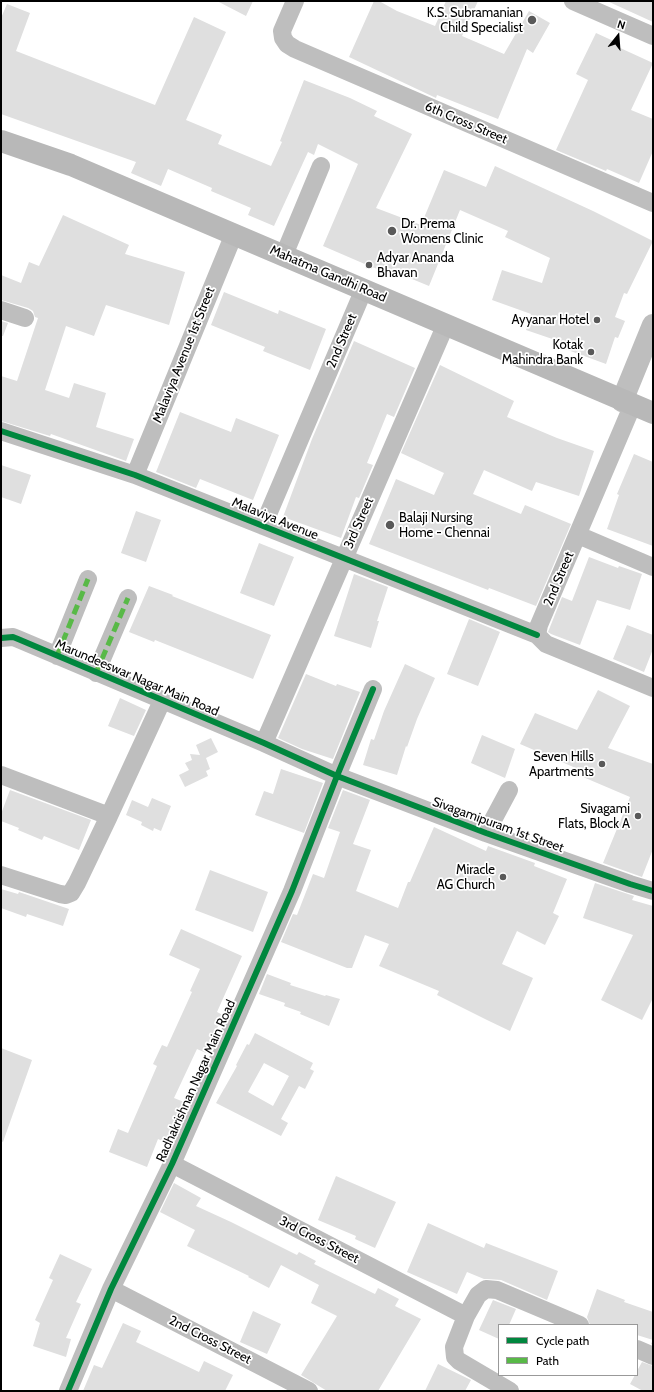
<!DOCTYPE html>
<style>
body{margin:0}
#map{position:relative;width:654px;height:1392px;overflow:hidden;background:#fff;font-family:Cabin,sans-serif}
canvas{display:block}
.frame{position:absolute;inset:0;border:2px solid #000;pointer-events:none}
.legend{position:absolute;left:498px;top:1324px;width:140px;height:52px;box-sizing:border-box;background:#fff;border:1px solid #999;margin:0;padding:5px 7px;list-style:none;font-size:12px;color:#000}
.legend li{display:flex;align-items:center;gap:8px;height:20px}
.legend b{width:20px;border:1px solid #999}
.north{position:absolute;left:598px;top:16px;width:40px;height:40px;-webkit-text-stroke:3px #fff;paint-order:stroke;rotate:17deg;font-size:11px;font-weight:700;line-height:16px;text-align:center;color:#000}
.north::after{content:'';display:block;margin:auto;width:14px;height:18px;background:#000;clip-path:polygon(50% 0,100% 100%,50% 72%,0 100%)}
</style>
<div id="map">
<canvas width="654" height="1392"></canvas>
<div class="frame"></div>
<ul class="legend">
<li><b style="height:5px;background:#00873e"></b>Cycle path</li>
<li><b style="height:5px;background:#58b947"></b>Path</li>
</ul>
<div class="north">N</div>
</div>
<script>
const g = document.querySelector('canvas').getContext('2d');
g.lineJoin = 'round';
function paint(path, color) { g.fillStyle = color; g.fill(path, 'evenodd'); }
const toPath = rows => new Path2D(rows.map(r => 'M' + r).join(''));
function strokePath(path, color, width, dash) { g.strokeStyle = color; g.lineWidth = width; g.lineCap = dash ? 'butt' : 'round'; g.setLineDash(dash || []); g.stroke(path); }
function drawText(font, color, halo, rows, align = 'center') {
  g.font = font + ' Cabin,sans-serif'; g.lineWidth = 3.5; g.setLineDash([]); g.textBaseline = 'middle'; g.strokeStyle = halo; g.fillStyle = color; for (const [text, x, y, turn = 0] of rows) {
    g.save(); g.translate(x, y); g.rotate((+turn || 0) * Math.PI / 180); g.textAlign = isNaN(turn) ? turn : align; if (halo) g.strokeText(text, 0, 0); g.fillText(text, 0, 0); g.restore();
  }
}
paint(toPath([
 [217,1,253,1,246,16],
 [374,1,379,1,397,11,435,26,446,1,478,1,462,36,504,54,529,11,550,23,533,53,527,49,498,119,437,95,436,98,349,57],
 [607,1,653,1,653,22],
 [7,4,30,13,16,51,155,105,194,17,226,32,186,120,222,135,218,144,271,166,282,142,280,141,304,80,350,98,377,111,374,116,412,134,376,208,421,225,444,170,486,187,495,166,593,211,653,241,627,294,624,293,615,317,625,321,618,338,615,337,606,364,565,349,567,344,526,330,531,314,492,300,502,270,542,283,550,258,505,237,508,231,460,210,429,286,395,272,393,275,367,265,323,246,358,164,318,144,314,155,308,152,274,226,248,215,251,208,211,191,212,188,168,169,161,186,131,173,136,162,1,114,1,18],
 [596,33,620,44,618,47,653,63,631,110,653,119,653,151,639,183,607,169,606,171,556,150,588,80,576,74],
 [63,215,129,245,125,254,185,272,169,325,106,305,94,336,66,326,45,390,69,398,74,383,106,393,96,427,134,439,126,461,51,434,50,436,1,421,1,376,17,381,38,318,35,317,33,311,28,308,1,300,1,275,21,283,29,262,39,266],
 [224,292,278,314,279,310,326,329,310,370,263,351,265,347,211,325],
 [1,321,8,323,3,336,1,336],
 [354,341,415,368,394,417,387,414,367,463,373,465,359,498,356,497,341,538,283,517,312,439],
 [440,365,514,401,507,417,557,438,594,451,579,496,536,482,532,491,484,470,473,494,521,514,525,505,571,524,536,606,489,588,488,590,369,544,396,479,434,495,444,473,401,453],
 [180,412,231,432,236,418,279,435,253,500,200,479,196,488,156,472],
 [634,454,653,462,653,546,607,529,619,495,617,494],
 [1,465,31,475,21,504,1,497],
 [136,511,161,520,146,562,121,553],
 [259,543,294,557,274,606,240,593],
 [589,557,618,568,619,566,642,574,630,610,597,600,580,645,551,634,548,632,562,597,572,601],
 [354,574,388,587,377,621,379,621,371,648,334,636],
 [149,586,173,595,172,596,271,635,253,679,155,640,154,642,129,632],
 [469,619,500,632,478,686,447,674],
 [627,625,653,635,653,649,644,672,613,659],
 [405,664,435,678,417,719,407,747,406,746,397,775,363,765,371,739,374,740,384,711],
 [306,674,336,686,337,684,360,692,333,759,302,749,278,738],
 [598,690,630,706,608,748,653,764,653,849,642,877,603,863,630,797,576,774,578,769,520,744,535,713,577,730],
 [120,698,146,710,134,736,108,726],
 [482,735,515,749,505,778,471,763],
 [211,738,218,752,206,758,210,769,206,771,208,776,185,787,179,775,189,770,185,763,192,760,190,754,200,755,196,745],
 [281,769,323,783,304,833,255,815,264,791,273,794],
 [10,790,91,820,79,850,44,836,42,840,18,830,19,828,1,821,1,814],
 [343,790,370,800,353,844,371,850,356,891,398,908,408,882,410,882,434,827,486,851,488,846,535,863,534,866,567,879,553,913,559,916,545,945,517,931,502,964,533,978,510,1031,487,1020,437,995,439,991,379,966,389,944,365,935,352,968,347,968,281,942,293,914,297,915,313,874,324,878,340,832,328,828],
 [152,798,171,806,161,831,154,828,153,831,141,825,142,822,126,815,132,800,148,807],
 [210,870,268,892,253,932,195,910],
 [595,883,634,896,632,900,653,906,653,998,642,1020,601,1000,633,935,583,918],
 [1,889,18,894,19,892,69,909,63,926,27,914,26,917,1,908],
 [181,929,242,956,217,1012,223,1015,206,1053,197,1049,174,1098,184,1102,167,1143,158,1139,147,1167,109,1152,118,1129,128,1133,157,1066,153,1064,162,1045,167,1047,192,992,190,991,200,969,169,955],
 [267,974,291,983,290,985,325,996,326,995,340,999,329,1026,300,1014,301,1012,284,1006,285,1003,259,994],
 [255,1033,313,1063,310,1069,314,1071,305,1089,299,1086,281,1119,288,1123,281,1136,216,1103,237,1066,236,1065,247,1044,249,1045],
 [264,1063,289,1076,273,1106,248,1092],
 [1,1048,32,1060,3,1142,1,1141],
 [336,1176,396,1202,375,1248,355,1239,356,1236,318,1220],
 [174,1183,201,1198,196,1206,231,1222,297,1255,299,1252,316,1261,314,1264,375,1294,378,1288,399,1299,395,1306,421,1319,378,1391,327,1391,301,1375,337,1316,311,1303,319,1285,281,1265,269,1288,248,1277,249,1276,187,1246,195,1230,160,1212],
 [428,1223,484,1248,486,1243,558,1271,547,1300,501,1280,487,1279,484,1279,467,1272,457,1294,407,1272],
 [60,1254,92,1269,76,1302,81,1304,66,1338,71,1339,66,1357,33,1346,40,1323,35,1320,53,1280,49,1278],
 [597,1289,625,1300,624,1302,653,1312,653,1345,651,1344,653,1340,637,1335,637,1325,590,1325,587,1317],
 [493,1300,516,1309,509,1325,499,1325,499,1339,479,1330],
 [253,1311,281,1324,267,1354,240,1342],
 [123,1323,141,1331,136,1342,199,1372,204,1361,233,1375,225,1391,83,1391,94,1365,102,1368],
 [642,1362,653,1366,653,1391,643,1391,630,1384,635,1375,637,1375,637,1371],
 [438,1364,471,1380,465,1391,425,1391]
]), '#dfdfdf');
strokePath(toPath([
 [295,1,282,31,283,38,287,44,295,49,653,203],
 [573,1,653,36],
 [284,255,321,166],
 [1,310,25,318],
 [633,404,539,625,537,635,546,644,653,688],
 [1,431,135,475,537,635],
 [135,475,234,234],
 [263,526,364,289],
 [578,535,653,567],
 [1,638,13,637,18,639,264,743,337,776,486,833,630,884,653,891],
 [57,656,88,579],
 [96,673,128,598],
 [264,743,446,324],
 [1,775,109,816,162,701],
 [486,833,509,790],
 [1,875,60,894,66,895,71,893,77,883,109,816],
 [172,1164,466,1316],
 [111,1289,309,1391],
 [637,1349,653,1356],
 [68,1391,111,1289,172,1164,292,891,337,776,373,689],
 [510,1391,459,1361,455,1357,454,1347,466,1316,478,1295,486,1289,497,1290,580,1325]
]), '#bebebe', 18);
strokePath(toPath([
 [622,401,653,325]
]), '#bebebe', 22);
strokePath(toPath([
 [1,141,71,165,653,413]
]), '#b8b8b8', 22);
strokePath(toPath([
 [57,656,88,579],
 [96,673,128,598]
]), '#58b947', 5, [10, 5]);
strokePath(toPath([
 [1,431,135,475,537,635],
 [1,638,13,637,18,639,264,743,337,776,486,833,630,884,653,891],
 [68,1391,111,1289,172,1164,292,891,337,776,373,689]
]), '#00873e', 6);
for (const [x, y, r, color] of [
 [532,20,5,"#595959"],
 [392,231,5,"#595959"],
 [369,265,4,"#595959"],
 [597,320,4,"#595959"],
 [591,352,4,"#595959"],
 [390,525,5,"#595959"],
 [602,764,4,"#595959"],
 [638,816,4,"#595959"],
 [503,877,4,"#595959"]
]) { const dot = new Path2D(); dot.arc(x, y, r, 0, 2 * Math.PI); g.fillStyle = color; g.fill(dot); strokePath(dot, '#fff', 1.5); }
drawText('13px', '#000', '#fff', [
 ["K.S. Subramanian",523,13],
 ["Child Specialist",523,28],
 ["Dr. Prema",401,224,"left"],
 ["Womens Clinic",401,239,"left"],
 ["Adyar Ananda",377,258,"left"],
 ["Bhavan",377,273,"left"],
 ["Ayyanar Hotel",589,320],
 ["Kotak",583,345],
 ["Mahindra Bank",583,360],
 ["Balaji Nursing",399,518,"left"],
 ["Home - Chennai",399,533,"left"],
 ["Seven Hills",594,757],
 ["Apartments",594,772],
 ["Sivagami",630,809],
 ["Flats, Block A",630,824],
 ["Miracle",495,870],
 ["AG Church",495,885]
], 'right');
drawText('13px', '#000', '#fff', [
 ["6th Cross Street",466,123,23],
 ["Mahatma Gandhi Road",328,274,23],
 ["2nd Street",342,341,-67],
 ["Malaviya Avenue 1st Street",184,355,-68],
 ["Malaviya Avenue",275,519,22],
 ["3rd Street",359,523,-66],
 ["2nd Street",559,579,-67],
 ["Marundeeswar Nagar Main Road",137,678,23],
 ["Sivagamipuram 1st Street",498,825,20],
 ["Radhakrishnan Nagar Main Road",196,1081,-66],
 ["3rd Cross Street",319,1240,27],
 ["2nd Cross Street",210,1340,27]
]);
</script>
